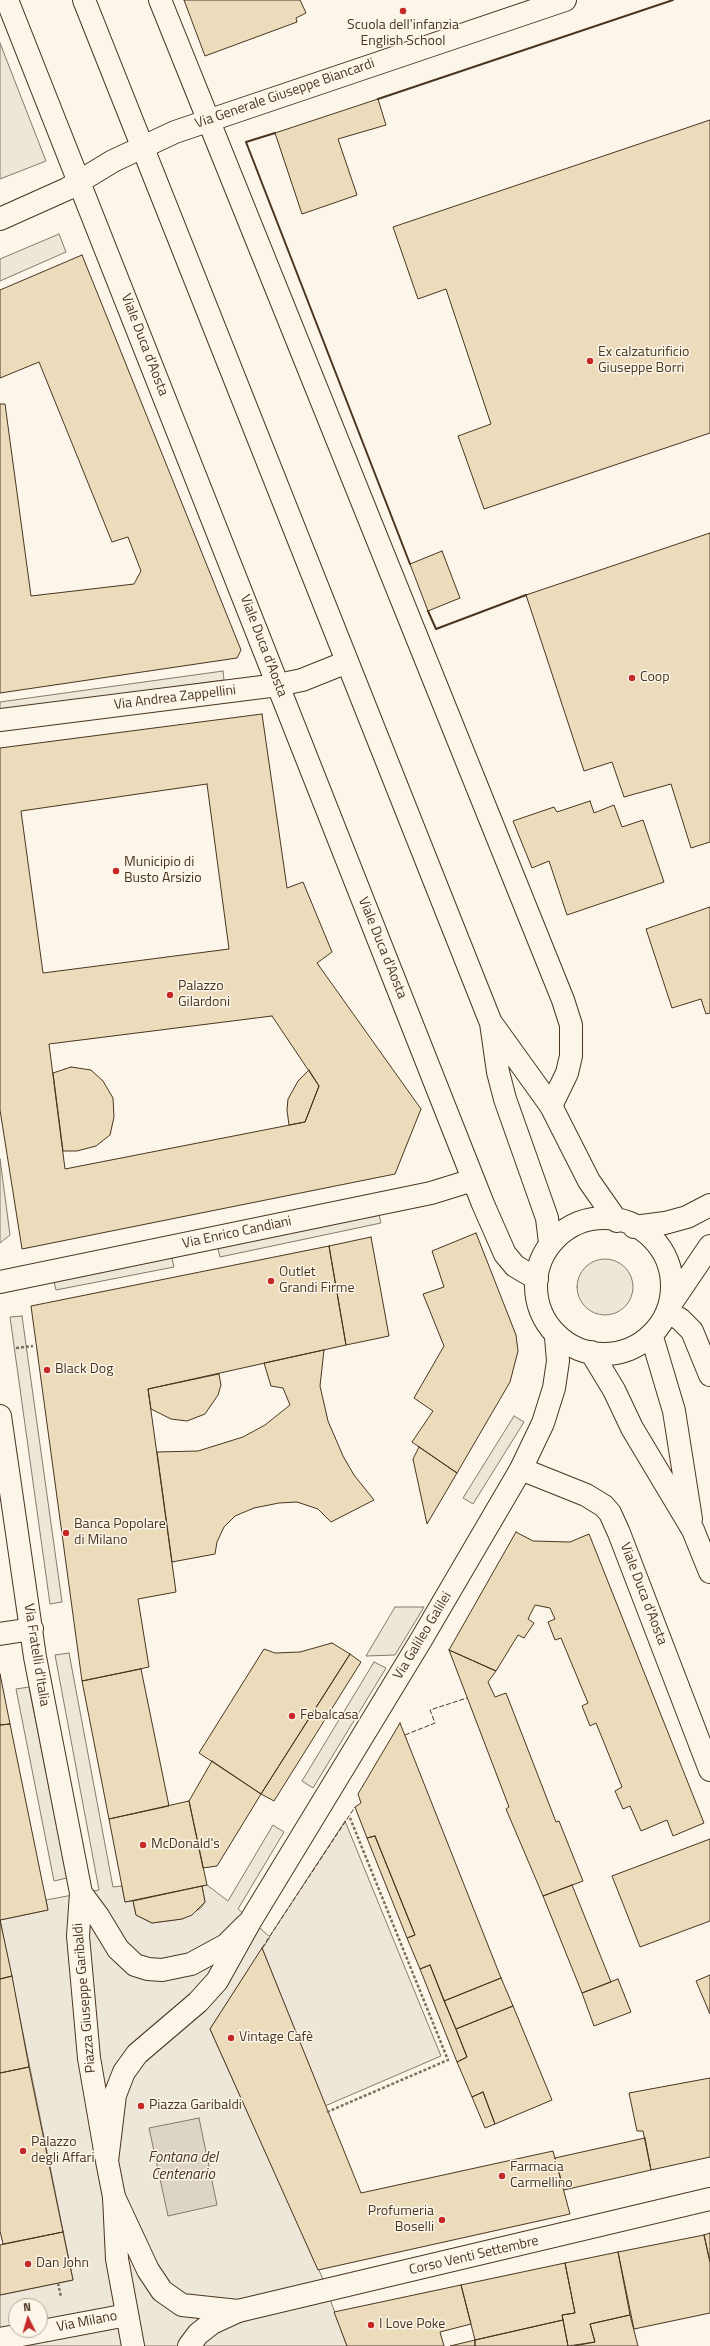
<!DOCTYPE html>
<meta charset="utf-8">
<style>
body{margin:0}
#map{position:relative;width:710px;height:2346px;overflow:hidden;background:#fbf6e9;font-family:"Titillium Web",sans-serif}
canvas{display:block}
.north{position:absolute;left:8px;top:2298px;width:40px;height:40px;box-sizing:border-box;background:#fbf6e9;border:1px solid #b4a999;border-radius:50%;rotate:355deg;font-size:11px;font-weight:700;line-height:16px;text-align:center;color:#4a3520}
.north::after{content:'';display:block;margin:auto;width:14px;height:18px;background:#c62828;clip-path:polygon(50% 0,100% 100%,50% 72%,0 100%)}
</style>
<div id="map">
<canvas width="710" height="2346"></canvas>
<div class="north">N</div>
</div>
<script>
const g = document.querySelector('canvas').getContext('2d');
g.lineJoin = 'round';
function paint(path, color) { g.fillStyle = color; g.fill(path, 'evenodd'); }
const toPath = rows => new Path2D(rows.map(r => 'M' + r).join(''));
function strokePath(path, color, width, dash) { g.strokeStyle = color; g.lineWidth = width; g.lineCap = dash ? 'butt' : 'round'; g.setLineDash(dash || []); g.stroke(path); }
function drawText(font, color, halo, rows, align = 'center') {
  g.font = font + ' "Titillium Web",sans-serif'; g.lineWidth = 3; g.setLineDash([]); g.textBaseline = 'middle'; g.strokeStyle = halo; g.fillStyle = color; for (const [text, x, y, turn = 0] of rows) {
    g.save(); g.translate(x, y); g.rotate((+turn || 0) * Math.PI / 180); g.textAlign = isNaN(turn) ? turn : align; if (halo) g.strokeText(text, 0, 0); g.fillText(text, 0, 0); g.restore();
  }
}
const green = toPath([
 '577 1287a28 28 0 1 1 56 0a28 28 0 1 1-56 0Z',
 [345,1821,441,2056,325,2106,262,1948,345,1821]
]);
paint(green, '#ede6d9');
strokePath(green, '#887966', 1);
const parking = toPath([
 [0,43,46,161,0,179,0,43],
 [59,234,66,252,0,281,0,259,59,234],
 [223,671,224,680,0,711,0,702,223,671],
 [0,1159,10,1235,0,1243,0,1159],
 [378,1211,381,1223,220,1257,217,1244,378,1211],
 [171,1254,174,1267,56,1290,53,1277,171,1254],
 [22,1316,62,1602,50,1604,10,1317,22,1316],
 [514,1416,524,1422,473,1504,463,1498,514,1416],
 [395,1607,424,1607,395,1655,366,1656,395,1607],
 [69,1653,113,1887,122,1886,125,1902,133,1901,136,1915,152,1923,182,1919,201,1908,205,1902,202,1886,207,1885,228,1901,273,1825,284,1832,238,1909,270,1937,210,2029,322,2277,347,2346,0,2346,0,2295,73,2280,0,1920,48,1910,46,1900,99,1890,55,1655,69,1653],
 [16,2306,40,2306,40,2330,16,2330,16,2306],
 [374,1662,386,1668,313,1788,302,1781,374,1662],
 [29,1687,67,1878,54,1881,16,1689,29,1687]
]);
paint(parking, '#ede7d9');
strokePath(parking, '#887966', 1);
const water = toPath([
 [199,2118,217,2205,168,2216,149,2128,199,2118]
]);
paint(water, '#dcd4c6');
strokePath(water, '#887966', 1);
const building = toPath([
 [184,0,300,0,306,13,296,18,297,22,205,56,184,0],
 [378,99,386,125,338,139,357,195,302,214,275,133,378,99],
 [710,120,710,433,484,509,458,436,491,424,446,289,418,299,393,227,710,120],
 [82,255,241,650,237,658,0,693,0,404,5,404,31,596,134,584,141,571,128,537,112,542,39,362,0,378,0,290,82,255],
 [710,533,710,842,691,848,671,784,624,797,612,762,584,771,526,595,710,533],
 [442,551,460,598,428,611,410,564,442,551],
 [262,714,287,888,303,882,332,952,317,963,421,1109,395,1174,22,1249,0,1110,0,748,262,714],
 [207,784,229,949,43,973,21,811,207,784],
 [272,1016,319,1086,305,1122,65,1169,49,1044,272,1016],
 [590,801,594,813,614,805,622,827,643,820,664,882,567,915,549,861,532,868,513,821,554,807,557,812,590,801],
 [710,907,710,1013,706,1014,701,999,672,1008,646,929,710,907],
 [71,1067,91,1070,103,1081,113,1098,114,1117,110,1135,96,1146,77,1151,63,1151,53,1073,71,1067],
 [309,1070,319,1086,305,1122,289,1125,287,1110,288,1099,298,1081,309,1070],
 [476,1233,516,1335,518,1351,510,1382,457,1473,412,1442,433,1411,414,1398,444,1346,423,1294,444,1287,432,1251,476,1233],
 [371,1237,389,1336,346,1345,329,1246,371,1237],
 [329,1246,346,1345,148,1389,176,1592,138,1599,149,1667,82,1681,31,1306,329,1246],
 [324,1350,320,1386,328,1421,343,1456,354,1475,374,1500,331,1522,318,1509,297,1502,279,1503,254,1508,235,1516,224,1527,217,1542,215,1554,172,1562,157,1452,198,1451,243,1437,265,1425,290,1405,283,1388,271,1386,264,1363,324,1350],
 [219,1374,221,1385,218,1395,205,1414,187,1421,171,1419,151,1409,148,1389,219,1374],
 [419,1447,457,1473,427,1524,413,1459,419,1447],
 [516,1532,533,1541,570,1542,589,1534,704,1823,673,1836,667,1820,641,1831,630,1806,623,1809,615,1791,622,1787,596,1723,590,1726,582,1706,588,1703,561,1638,555,1640,548,1622,555,1619,550,1608,535,1605,528,1619,534,1623,524,1638,518,1635,496,1671,449,1650,516,1532],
 [332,1643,350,1654,261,1794,199,1753,264,1649,275,1653,300,1652,332,1643],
 [449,1650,496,1671,488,1682,495,1697,506,1693,556,1822,559,1821,583,1881,543,1896,506,1809,509,1807,449,1650],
 [350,1654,361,1662,274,1801,261,1794,350,1654],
 [141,1669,169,1806,109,1819,82,1681,141,1669],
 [0,1674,10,1724,0,1725,0,1674],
 [400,1723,501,1978,444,2001,430,1965,420,1969,407,1938,415,1935,375,1836,367,1838,355,1807,361,1803,358,1794,400,1723],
 [10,1724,48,1910,0,1920,12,1976,0,1979,0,1725,10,1724],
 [212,1761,261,1794,217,1866,203,1868,189,1801,212,1761],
 [189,1801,207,1885,125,1902,109,1819,189,1801],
 [375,1836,415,1935,407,1938,367,1838,375,1836],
 [710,1839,710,1921,640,1947,612,1876,710,1839],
 [572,1885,611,1982,582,1993,543,1896,572,1885],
 [202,1886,205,1902,192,1915,182,1919,152,1923,136,1915,133,1901,202,1886],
 [262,1948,361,2193,553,2151,570,2214,318,2270,210,2029,262,1948],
 [430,1965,467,2057,457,2062,420,1969,430,1965],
 [710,1975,710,2014,696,1981,710,1975],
 [12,1976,29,2067,0,2073,0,1979,12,1976],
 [501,1978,513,2006,456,2029,444,2001,501,1978],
 [618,1979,631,2012,594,2026,582,1993,618,1979],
 [513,2006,552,2100,495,2124,483,2092,472,2097,457,2062,467,2057,456,2029,513,2006],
 [29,2067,63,2232,3,2244,0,2231,0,2073,29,2067],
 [710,2078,710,2157,651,2170,643,2131,637,2131,629,2093,710,2078],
 [483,2092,495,2124,485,2128,472,2097,483,2092],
 [645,2138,651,2170,564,2190,555,2158,645,2138],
 [63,2232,73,2280,0,2295,0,2245,63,2232],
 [710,2233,710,2262,704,2235,710,2233],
 [704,2235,710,2262,710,2313,634,2329,618,2252,704,2235],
 [618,2252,630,2315,590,2324,595,2342,568,2346,562,2315,575,2313,565,2263,618,2252],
 [565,2263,575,2313,562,2315,563,2320,475,2340,461,2285,565,2263],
 [461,2285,471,2324,440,2332,444,2346,347,2346,334,2312,461,2285],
 [630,2315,638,2346,574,2346,595,2342,590,2324,630,2315],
 [563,2320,568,2346,475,2346,475,2340,563,2320],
 [475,2340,475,2346,450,2346,475,2340]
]);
paint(building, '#ecdcbc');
strokePath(building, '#4a3520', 1);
const street = toPath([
 [7,0,483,1204,505,1254,515,1266,537,1279],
 [160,0,563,1000,571,1025,571,1056,567,1073,551,1106],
 [0,219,67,189,113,161,175,132,565,0],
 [0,720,278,685,302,680,347,662],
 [0,1282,431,1193,473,1180],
 [668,1313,680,1319,692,1331,710,1375],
 [0,1416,35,1657,81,1893,78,1936,89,2058,106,2156],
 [521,1469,586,1495,604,1506,610,1513,619,1533,710,1770],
 [0,1634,32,1629],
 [81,1893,98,1916,118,1949,135,1965,148,1969,162,1970,191,1964,226,1945,246,1925],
 [114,2197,117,2259,133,2346],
 [0,2339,127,2315],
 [189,2346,198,2334,212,2323,238,2311]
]);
const secondary = toPath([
 [84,0,491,1023,498,1072,505,1099,547,1218,550,1243],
 [492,1024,551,1106,589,1181,617,1221],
 '536 1286a68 68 0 1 1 136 0a68 68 0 1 1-136 0Z',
 [634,1227,665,1223,687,1217,710,1205],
 [672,1302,710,1246],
 [556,1337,558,1361,554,1388,543,1423,521,1469,421,1640,251,1920,217,1981,198,2002,137,2054,124,2072,115,2095,107,2161,114,2197,148,2270,162,2291,182,2305,238,2311,710,2199],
 [652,1337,674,1411,691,1519],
 [591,1352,614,1390,632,1428,693,1530,710,1572]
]);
strokePath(street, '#4a3520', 24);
strokePath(secondary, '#4a3520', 24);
strokePath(toPath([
 [16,1348,33,1346],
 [327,2112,448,2060,350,1818],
 [58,2283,61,2297]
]), '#7f6f5c', 2.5, [3, 2]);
strokePath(street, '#fbf6e9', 22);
strokePath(secondary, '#fbf6e9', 22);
strokePath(toPath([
 [405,1735,435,1723,430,1710,467,1698],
 [262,1948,355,1807]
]), '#4a3520', 1, [5, 2]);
strokePath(toPath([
 [378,99,673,0],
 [275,133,246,142,410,564],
 [428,611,436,629,526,595]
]), '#4a3520', 2);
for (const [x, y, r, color] of [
 [403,11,4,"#c62828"],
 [590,361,4,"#c62828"],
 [632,678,4,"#c62828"],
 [116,871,4,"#c62828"],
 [170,995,4,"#c62828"],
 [271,1281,4,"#c62828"],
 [47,1370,4,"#c62828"],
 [66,1533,4,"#c62828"],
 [292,1716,4,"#c62828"],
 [143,1845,4,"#c62828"],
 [231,2038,4,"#c62828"],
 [141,2106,4,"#c62828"],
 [23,2151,4,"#c62828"],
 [502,2176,4,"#c62828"],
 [442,2220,4,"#c62828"],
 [28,2264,4,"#c62828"],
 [371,2325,4,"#c62828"]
]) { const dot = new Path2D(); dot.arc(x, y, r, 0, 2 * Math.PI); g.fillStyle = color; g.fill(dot); strokePath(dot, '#fbf6e9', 1.5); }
drawText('14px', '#4a3520', '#fbf6e9', [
 ["Scuola dell'infanzia",403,26,"center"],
 ["English School",403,42,"center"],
 ["Ex calzaturificio",598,353],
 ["Giuseppe Borri",598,369],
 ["Coop",640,678],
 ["Municipio di",124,863],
 ["Busto Arsizio",124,879],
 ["Palazzo",178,987],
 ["Gilardoni",178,1003],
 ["Outlet",279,1273],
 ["Grandi Firme",279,1289],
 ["Black Dog",55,1370],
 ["Banca Popolare",74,1525],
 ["di Milano",74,1541],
 ["Febalcasa",300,1716],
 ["McDonald's",151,1845],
 ["Vintage Cafè",239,2038],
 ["Piazza Garibaldi",149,2106],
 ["Palazzo",31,2143],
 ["degli Affari",31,2159],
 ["Farmacia",510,2168],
 ["Carmellino",510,2184],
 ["Profumeria",434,2212,"right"],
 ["Boselli",434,2228,"right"],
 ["Dan John",36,2264],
 ["I Love Poke",379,2325]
], 'left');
drawText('14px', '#4a3520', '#fbf6e9', [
 ["Via Generale Giuseppe Biancardi",285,94,-19],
 ["Viale Duca d'Aosta",144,345,69],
 ["Viale Duca d'Aosta",263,646,69],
 ["Via Andrea Zappellini",175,698,-7],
 ["Viale Duca d'Aosta",382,948,68],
 ["Via Enrico Candiani",237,1233,-12],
 ["Viale Duca d'Aosta",643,1594,69],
 ["Via Galileo Galilei",423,1636,-59],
 ["Via Fratelli d'Italia",36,1655,81],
 ["Piazza Giuseppe Garibaldi",85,1998,-95],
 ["Corso Venti Settembre",474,2256,-13],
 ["Via Milano",87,2322,-11]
]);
drawText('italic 15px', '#4a3520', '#fbf6e9', [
 ["Fontana del",183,2158],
 ["Centenario",183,2175]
]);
</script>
